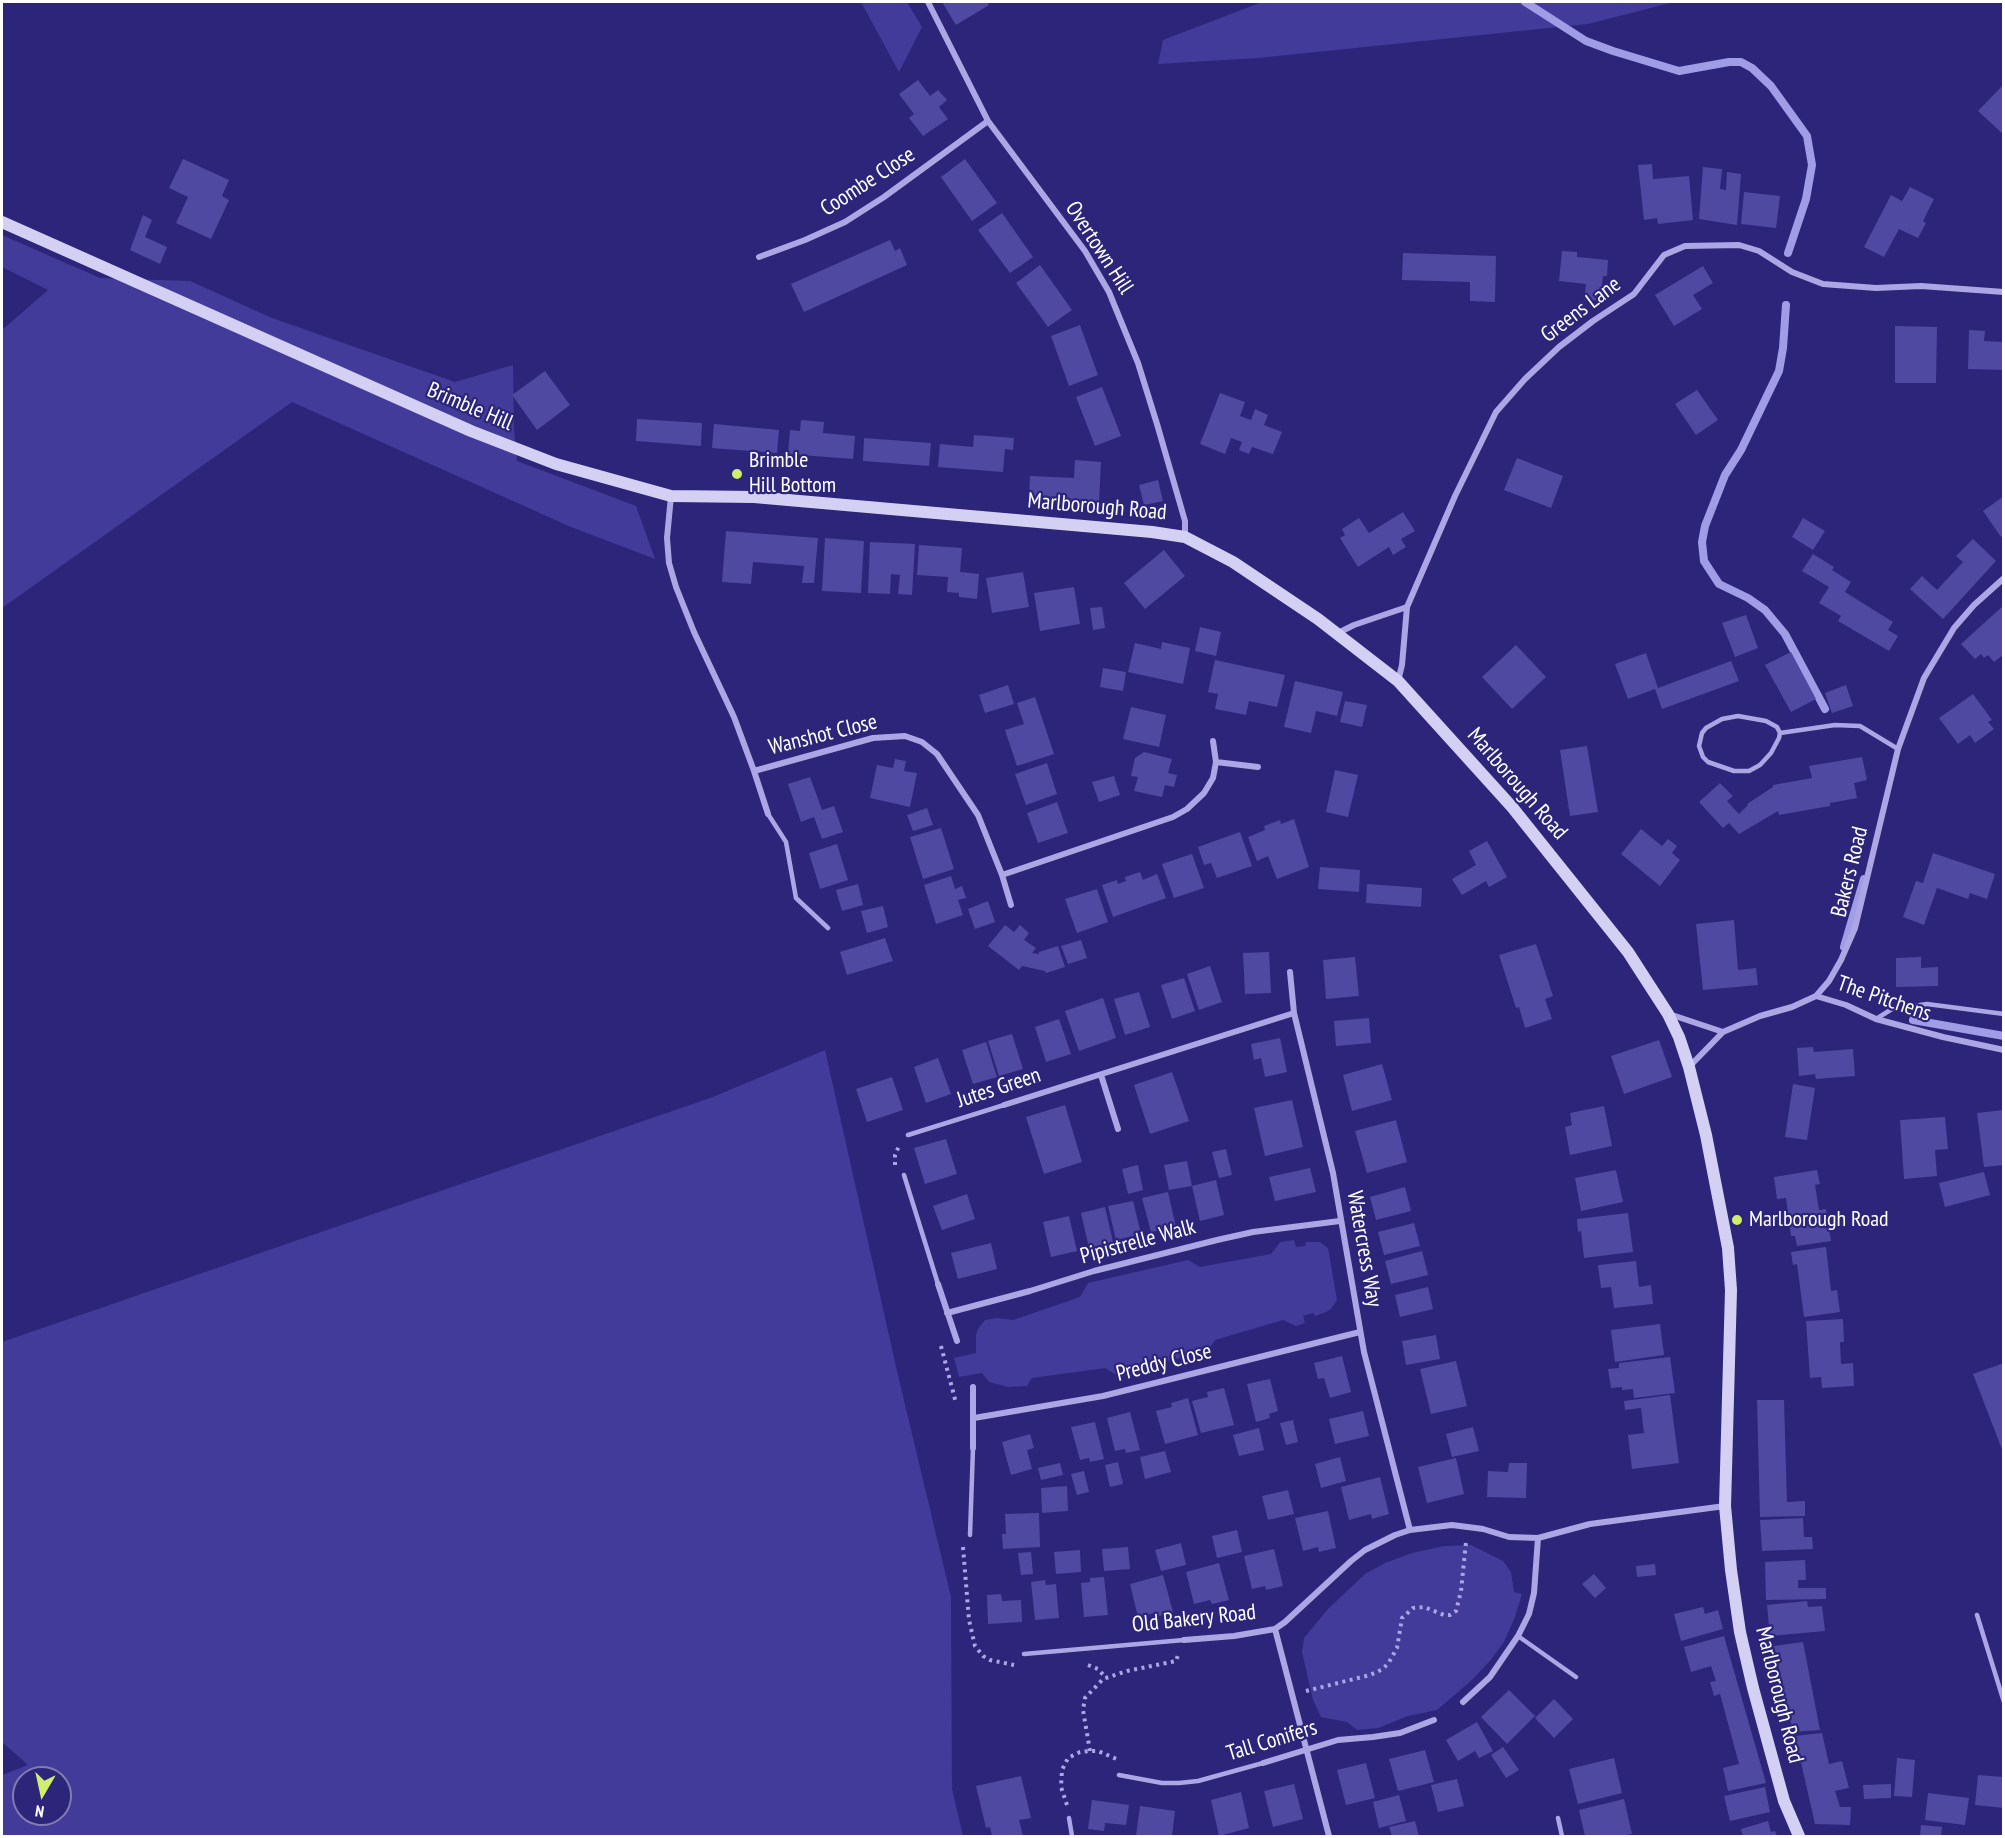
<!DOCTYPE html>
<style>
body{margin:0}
#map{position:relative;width:2005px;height:1838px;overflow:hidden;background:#2c257a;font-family:"PT Sans Narrow",sans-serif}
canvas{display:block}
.frame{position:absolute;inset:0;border:3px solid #fff;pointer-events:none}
.north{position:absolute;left:12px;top:1766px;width:60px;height:60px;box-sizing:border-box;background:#2c257a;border:2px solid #807caf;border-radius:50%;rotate:189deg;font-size:16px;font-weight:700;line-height:24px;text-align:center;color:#fff}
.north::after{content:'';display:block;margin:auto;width:21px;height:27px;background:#cfee6c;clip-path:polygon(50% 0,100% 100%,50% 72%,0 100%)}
</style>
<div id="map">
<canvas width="2005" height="1838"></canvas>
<div class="frame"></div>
<div class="north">N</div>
</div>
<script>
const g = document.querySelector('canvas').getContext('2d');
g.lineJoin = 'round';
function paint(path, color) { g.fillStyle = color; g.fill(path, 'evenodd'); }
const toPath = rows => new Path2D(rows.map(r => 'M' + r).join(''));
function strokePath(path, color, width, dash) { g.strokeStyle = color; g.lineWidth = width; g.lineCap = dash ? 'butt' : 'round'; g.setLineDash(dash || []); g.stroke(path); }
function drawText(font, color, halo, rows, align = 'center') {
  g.font = font + ' "PT Sans Narrow",sans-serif'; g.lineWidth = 4.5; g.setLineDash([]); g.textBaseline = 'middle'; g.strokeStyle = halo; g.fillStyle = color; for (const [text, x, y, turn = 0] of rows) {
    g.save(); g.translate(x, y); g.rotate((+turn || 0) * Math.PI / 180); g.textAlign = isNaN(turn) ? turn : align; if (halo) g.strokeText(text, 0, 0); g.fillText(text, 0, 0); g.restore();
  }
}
paint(toPath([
 [861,2,907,2,922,27,899,72],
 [1262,2,1674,2,1588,24,1258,58,1158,64,1163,40],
 [2,235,100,278,190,281,272,318,455,382,513,365,514,429,517,461,636,506,655,559,571,527,292,402,2,608,2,330,48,290,2,267],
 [825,1050,897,1371,951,1597,952,1789,963,1836,2,1836,2,1775,28,1765,2,1742,2,1342,713,1097],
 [24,1778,60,1778,60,1814,24,1814],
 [1294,1240,1296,1247,1306,1246,1305,1242,1320,1242,1328,1248,1337,1300,1331,1309,1326,1312,1315,1316,1313,1313,1303,1316,1305,1323,1296,1326,1283,1320,1215,1340,1208,1351,1115,1374,1105,1368,1032,1378,1027,1386,1008,1387,989,1382,982,1373,959,1377,954,1358,976,1353,976,1335,978,1329,985,1320,997,1318,1013,1320,1080,1297,1088,1283,1188,1260,1200,1267,1271,1254,1280,1242],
 [1471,1545,1503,1561,1511,1572,1514,1592,1522,1594,1515,1617,1504,1642,1490,1661,1472,1680,1437,1710,1408,1716,1378,1728,1357,1730,1347,1722,1321,1717,1313,1700,1302,1652,1304,1638,1328,1609,1365,1574,1385,1563,1412,1553,1444,1546]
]), '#433b99');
strokePath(toPath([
 [1525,2,1586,41,1613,51,1679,71,1729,62,1741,62,1752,68,1771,86,1807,136,1812,165,1806,199,1788,253],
 [1786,305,1783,348,1779,371,1741,450,1725,475,1705,526,1702,542,1704,561,1719,584,1748,598,1765,610,1785,634,1825,709],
 [1844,947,1864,879],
 [1913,1020,2004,1036]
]), '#a09ce5', 8);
paint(toPath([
 [942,2,987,2,989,5,956,25],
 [918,80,930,96,938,90,947,100,939,107,948,119,923,136,909,118,914,114,899,94],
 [2004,84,2004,135,1978,111],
 [183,159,229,180,222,196,229,200,211,239,176,223,188,197,169,188],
 [965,159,997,203,972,221,941,177],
 [1652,164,1653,179,1689,176,1693,220,1658,224,1657,218,1644,220,1638,165],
 [1703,167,1722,169,1720,189,1726,190,1727,172,1741,174,1737,225,1699,219],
 [1910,187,1934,199,1923,221,1926,223,1918,238,1899,229,1884,257,1864,247,1891,195,1902,201],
 [1744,192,1780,196,1776,228,1741,224],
 [1002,213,1033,257,1010,273,978,230],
 [143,215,152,220,145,237,167,247,160,264,130,250],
 [890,240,895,251,900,248,907,265,804,312,791,284],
 [1562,251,1577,252,1577,257,1608,260,1607,276,1603,276,1600,301,1584,300,1586,284,1559,281],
 [1403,253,1496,256,1495,302,1470,301,1470,282,1402,280],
 [1040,265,1072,310,1048,327,1016,283],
 [1703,266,1713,283,1693,295,1702,309,1674,326,1655,295],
 [1080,325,1098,375,1069,386,1051,336],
 [1895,326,1937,327,1936,383,1895,383],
 [1969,330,1985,331,1984,341,2004,342,2004,370,1968,369],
 [545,371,570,405,537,430,512,395],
 [1102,387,1121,436,1095,446,1076,397],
 [1697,390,1718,420,1696,435,1675,404],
 [1220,393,1245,402,1240,416,1251,420,1255,409,1268,415,1264,425,1282,432,1273,454,1252,447,1249,454,1239,450,1242,442,1231,438,1225,454,1200,444],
 [637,419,702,423,701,446,636,441],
 [801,420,824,422,823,433,855,436,853,459,788,454,790,430,800,431],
 [714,424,779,430,777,453,712,448],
 [974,435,1014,438,1013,450,1005,449,1003,472,938,467,940,444,973,447],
 [864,438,931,443,929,466,863,461],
 [1517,458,1563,476,1551,508,1504,490],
 [1075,460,1101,462,1099,502,1029,498,1030,476,1074,478],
 [1158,480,1163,501,1144,505,1139,485],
 [2004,496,2004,535,2001,537,1983,511],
 [1403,512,1415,531,1401,539,1406,547,1393,555,1389,547,1358,567,1340,538,1345,535,1342,529,1359,518,1369,533],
 [1803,518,1825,531,1813,550,1792,537],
 [726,531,818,538,814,583,802,583,804,566,753,562,751,584,722,582],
 [825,538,864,541,861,593,822,591],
 [1973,539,1996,561,1943,619,1910,589,1922,576,1937,590,1963,562,1956,556],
 [870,542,915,544,912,595,898,594,900,575,891,574,890,594,868,593],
 [919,545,962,548,960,572,979,574,977,599,959,597,959,593,947,592,948,577,917,575],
 [1164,550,1185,576,1145,609,1124,583],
 [1813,554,1834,567,1832,570,1851,582,1845,592,1893,622,1888,630,1898,636,1889,651,1838,621,1841,616,1819,603,1829,587,1802,571],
 [1023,572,1029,607,992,613,986,578],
 [1074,587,1080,624,1040,631,1034,593],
 [2004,605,2004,654,1994,662,1988,655,1984,658,1981,654,1975,659,1961,644],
 [1102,607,1105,628,1093,630,1090,608],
 [1746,615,1758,648,1735,657,1722,623],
 [1200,627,1221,632,1216,656,1195,651],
 [1162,642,1190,648,1183,684,1128,672,1135,643,1161,649],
 [1516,645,1546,677,1512,709,1482,677],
 [1791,652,1816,699,1791,712,1765,665],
 [1646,653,1658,688,1731,661,1739,681,1662,709,1655,689,1628,699,1615,664],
 [1215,660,1285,675,1277,707,1249,701,1246,715,1215,709,1218,694,1208,692],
 [1103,668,1126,672,1123,691,1100,687],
 [1295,681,1343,692,1337,716,1316,711,1311,733,1284,727],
 [1008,685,1014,704,985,713,979,695],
 [1846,685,1853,706,1832,713,1825,693],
 [1973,694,1992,720,1988,722,1994,729,1975,743,1970,735,1958,744,1939,718],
 [1035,697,1054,754,1017,766,1005,730,1024,724,1017,703],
 [1345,701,1367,705,1362,727,1340,722],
 [1131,707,1166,715,1159,747,1123,739],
 [1587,746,1598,812,1570,816,1560,750],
 [1144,752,1172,759,1168,773,1177,775,1174,787,1165,785,1162,797,1134,791,1138,777,1131,776,1135,758],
 [1862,757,1867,780,1854,783,1857,798,1830,803,1830,806,1779,815,1778,811,1739,834,1729,823,1723,828,1699,802,1720,783,1733,796,1727,801,1739,814,1748,805,1747,804,1773,787,1773,785,1812,778,1809,766],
 [895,759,906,761,904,771,917,773,910,807,870,798,877,765,893,768],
 [1047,763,1057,794,1026,805,1015,774],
 [1335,770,1358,775,1348,817,1326,812],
 [1114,776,1120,795,1099,802,1092,782],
 [810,777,822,810,834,806,843,832,822,839,814,817,801,822,788,784],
 [1057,802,1068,833,1038,843,1027,813],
 [927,808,933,825,913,831,907,815],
 [1294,819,1309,867,1277,879,1268,856,1257,861,1248,837,1265,830,1264,826,1280,820,1281,824],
 [941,828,954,869,923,879,910,837],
 [1641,829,1662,846,1668,839,1677,846,1672,853,1680,860,1660,886,1621,854],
 [1240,832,1252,866,1217,878,1211,863,1204,865,1198,847],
 [1487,841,1507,877,1489,887,1486,881,1462,895,1452,879,1476,865,1469,851],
 [837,844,848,880,820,889,809,853],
 [1933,853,1995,874,1987,899,1970,893,1968,899,1937,888,1924,925,1903,917,1916,881,1923,883],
 [1192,854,1204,888,1174,898,1162,864],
 [1320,867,1360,870,1359,892,1318,889],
 [1140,872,1143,880,1157,874,1166,898,1113,917,1102,885,1117,880,1118,884,1126,881,1125,877],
 [951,876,955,889,962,886,966,898,958,900,963,915,936,924,924,885],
 [858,884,863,905,842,911,836,890],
 [1367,884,1422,888,1421,907,1366,903],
 [1097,889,1108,922,1077,933,1065,899],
 [988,901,995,922,975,929,968,909],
 [883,906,888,927,867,933,861,911],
 [1734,920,1738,970,1756,968,1758,985,1703,990,1696,924],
 [1005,925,1014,932,1020,925,1029,933,1024,940,1036,948,1032,953,1039,954,1039,952,1058,946,1065,967,1046,973,1045,971,1022,966,1019,970,988,946],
 [885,938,893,961,847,975,840,952],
 [1081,940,1087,958,1068,964,1061,946],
 [1536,944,1553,996,1545,999,1552,1019,1525,1028,1519,1007,1516,1008,1499,955],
 [1269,952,1271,993,1245,994,1243,953],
 [1355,957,1359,996,1326,999,1323,960],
 [1921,957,1921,968,1938,967,1938,986,1896,987,1896,958],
 [1210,966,1222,1002,1199,1010,1187,974],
 [1184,978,1195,1011,1172,1019,1161,985],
 [1139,992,1150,1027,1125,1035,1114,999],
 [1103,998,1116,1038,1079,1051,1065,1011],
 [1369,1018,1371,1043,1336,1046,1334,1021],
 [1059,1019,1071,1054,1046,1062,1035,1027],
 [1012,1034,1023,1069,999,1076,988,1041],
 [1280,1038,1287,1072,1265,1077,1261,1058,1254,1060,1251,1044],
 [1659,1040,1672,1077,1624,1094,1611,1056],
 [986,1042,997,1077,973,1084,962,1050],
 [1813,1047,1814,1052,1853,1049,1855,1076,1816,1079,1815,1074,1799,1076,1797,1048],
 [938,1058,951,1094,926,1103,914,1067],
 [1382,1064,1392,1100,1352,1111,1343,1075],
 [1172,1072,1189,1121,1150,1134,1134,1085],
 [892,1077,903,1110,867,1122,856,1089],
 [1793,1084,1815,1088,1807,1140,1785,1137],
 [1292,1100,1303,1147,1265,1156,1254,1108],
 [1065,1105,1082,1162,1044,1174,1026,1117],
 [1604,1106,1612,1146,1570,1155,1565,1127,1572,1125,1570,1113],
 [2004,1110,2004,1165,1984,1167,1977,1113],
 [1945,1117,1948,1149,1935,1150,1937,1176,1904,1179,1900,1120],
 [1396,1120,1407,1162,1367,1173,1355,1131],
 [946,1139,957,1174,925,1184,914,1148],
 [1226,1149,1232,1175,1219,1178,1212,1152],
 [1187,1161,1192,1186,1169,1190,1164,1165],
 [1138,1165,1143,1190,1128,1194,1122,1169],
 [1310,1168,1316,1192,1275,1201,1269,1177],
 [1616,1170,1623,1202,1581,1211,1575,1178],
 [1817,1170,1820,1184,1815,1185,1819,1210,1826,1209,1831,1241,1797,1246,1795,1236,1791,1236,1786,1198,1777,1199,1774,1177],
 [1984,1172,1990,1195,1945,1207,1939,1183],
 [1216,1180,1224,1215,1200,1221,1192,1186],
 [1405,1187,1411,1211,1376,1220,1370,1197],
 [1168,1192,1176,1227,1151,1232,1142,1198],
 [967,1194,975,1219,942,1230,933,1206],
 [1133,1201,1141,1234,1116,1240,1108,1206],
 [1105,1207,1113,1242,1089,1248,1081,1213],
 [1628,1213,1633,1252,1584,1258,1581,1231,1578,1232,1577,1219],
 [1069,1216,1077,1251,1051,1257,1043,1222],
 [1414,1223,1420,1246,1384,1255,1378,1232],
 [991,1243,997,1269,958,1279,951,1253],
 [1826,1247,1831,1291,1837,1290,1840,1312,1804,1317,1797,1264,1793,1265,1791,1252],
 [1422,1251,1428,1275,1391,1284,1385,1261],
 [1636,1261,1639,1287,1651,1285,1653,1304,1614,1308,1611,1287,1601,1288,1598,1265],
 [1428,1287,1433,1309,1400,1317,1395,1295],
 [1843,1319,1844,1342,1840,1342,1841,1364,1853,1363,1854,1386,1822,1388,1821,1377,1810,1378,1806,1321],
 [1660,1324,1664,1355,1615,1362,1611,1330],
 [1436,1335,1440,1359,1406,1365,1402,1341],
 [1342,1356,1351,1392,1330,1398,1324,1378,1318,1379,1314,1363],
 [1670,1357,1675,1393,1634,1398,1633,1389,1622,1390,1622,1387,1611,1388,1608,1369,1619,1368,1619,1363],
 [1456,1361,1467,1406,1431,1414,1420,1369],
 [2004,1363,2004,1452,2003,1452,1973,1374],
 [1270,1379,1278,1411,1269,1414,1270,1418,1256,1422,1247,1384],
 [1224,1388,1234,1425,1201,1433,1192,1401,1208,1397,1207,1392],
 [1670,1395,1679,1463,1632,1469,1628,1435,1644,1433,1641,1408,1625,1410,1624,1401],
 [1188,1398,1198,1435,1165,1444,1156,1411,1172,1407,1171,1403],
 [1757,1400,1784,1400,1787,1502,1805,1501,1805,1516,1760,1517],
 [1363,1411,1369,1436,1335,1444,1329,1419],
 [1130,1412,1140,1450,1126,1453,1125,1449,1115,1451,1107,1418],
 [1293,1420,1298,1442,1286,1445,1280,1423],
 [1095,1422,1104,1459,1090,1462,1089,1458,1080,1460,1071,1427],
 [1473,1427,1479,1451,1452,1457,1446,1434],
 [1259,1428,1264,1450,1239,1456,1233,1435],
 [1030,1434,1034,1448,1027,1450,1032,1469,1011,1475,1002,1442],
 [1165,1451,1171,1472,1145,1479,1140,1457],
 [1340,1457,1346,1481,1321,1488,1315,1464],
 [1456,1458,1464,1494,1427,1503,1418,1467],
 [1118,1462,1123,1484,1110,1487,1105,1465],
 [1060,1463,1063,1475,1041,1480,1038,1468],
 [1509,1463,1527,1463,1526,1498,1487,1497,1488,1471,1508,1472],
 [1084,1471,1089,1492,1077,1495,1071,1474],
 [1380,1477,1389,1514,1372,1519,1371,1514,1349,1520,1341,1487],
 [1067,1486,1068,1511,1042,1513,1041,1488],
 [1288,1490,1294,1514,1268,1520,1262,1496],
 [1328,1511,1336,1548,1319,1552,1318,1547,1303,1551,1295,1518],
 [1039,1513,1040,1547,1003,1549,1002,1534,1006,1534,1005,1514],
 [1803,1518,1804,1537,1812,1537,1813,1549,1762,1551,1760,1520],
 [1237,1530,1242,1552,1217,1558,1212,1536],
 [1181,1543,1186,1565,1161,1571,1155,1550],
 [1128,1547,1130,1569,1104,1571,1102,1549],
 [1274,1549,1283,1586,1266,1590,1265,1586,1252,1589,1244,1556],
 [1080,1550,1081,1572,1056,1574,1054,1552],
 [1031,1552,1033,1574,1021,1575,1018,1553],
 [1805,1560,1806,1580,1798,1580,1798,1588,1826,1588,1826,1599,1766,1600,1765,1562],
 [1219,1563,1229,1600,1212,1604,1210,1600,1194,1604,1186,1572],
 [1655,1564,1656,1575,1637,1577,1636,1566],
 [1594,1574,1606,1588,1595,1598,1582,1584],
 [1163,1575,1173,1612,1156,1617,1155,1613,1138,1617,1130,1584],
 [1104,1577,1108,1615,1084,1617,1081,1583,1090,1582,1090,1578],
 [1045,1580,1046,1585,1056,1584,1059,1618,1035,1620,1031,1582],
 [1001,1594,1002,1601,1021,1600,1022,1622,988,1624,987,1595],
 [1807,1601,1808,1607,1822,1606,1825,1631,1770,1636,1767,1605],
 [1703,1607,1705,1614,1718,1610,1723,1629,1681,1641,1674,1614],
 [1724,1636,1766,1783,1728,1791,1723,1768,1739,1764,1720,1694,1714,1696,1710,1682,1716,1681,1711,1666,1691,1672,1684,1647],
 [1803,1642,1820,1730,1793,1732,1774,1646],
 [1509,1690,1535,1716,1507,1744,1481,1717],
 [1554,1699,1573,1719,1554,1738,1535,1718],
 [1477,1722,1493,1751,1479,1758,1475,1751,1458,1761,1446,1740],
 [1822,1733,1829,1764,1842,1761,1849,1788,1835,1791,1840,1807,1851,1807,1850,1825,1815,1824,1795,1736],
 [1503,1747,1519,1770,1506,1778,1491,1755],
 [1425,1750,1434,1782,1398,1791,1389,1759],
 [1614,1758,1622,1793,1578,1804,1569,1769],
 [1897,1758,1915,1760,1912,1797,1894,1796],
 [1366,1763,1375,1798,1346,1805,1337,1770],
 [1978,1775,2004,1777,2004,1808,1975,1805],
 [1021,1776,1031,1818,1019,1820,1023,1836,992,1836,990,1827,986,1828,976,1786],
 [1457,1779,1464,1806,1438,1812,1431,1785],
 [1294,1784,1303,1819,1273,1827,1264,1791],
 [1891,1784,1891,1798,1864,1799,1863,1785],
 [1765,1787,1770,1812,1730,1821,1724,1796],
 [1241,1792,1249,1828,1219,1836,1211,1800],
 [1928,1793,1969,1798,1965,1825,1925,1820],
 [1399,1795,1406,1821,1379,1828,1373,1802],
 [1624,1799,1632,1834,1620,1836,1585,1836,1579,1810],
 [1092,1800,1129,1805,1126,1825,1105,1823,1104,1831,1088,1829],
 [1140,1806,1175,1811,1172,1836,1136,1836],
 [1415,1821,1419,1836,1392,1836,1389,1827],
 [1768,1821,1771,1832,1775,1831,1777,1836,1743,1836,1741,1829],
 [1921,1825,1942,1827,1941,1836,1920,1836]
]), '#5049a1');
strokePath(toPath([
 [895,1165,895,1155,899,1146],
 [941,1346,956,1403],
 [963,1547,969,1620,975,1646,983,1656,990,1660,1014,1665],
 [1088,1665,1098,1669,1106,1678],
 [1306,1691,1370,1675,1381,1670,1388,1664,1397,1648,1402,1618,1413,1608,1424,1607,1444,1615,1450,1615,1456,1611,1461,1591,1466,1542],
 [1090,1751,1083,1710,1085,1698,1103,1679,1127,1671,1176,1661,1178,1655],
 [1067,1805,1061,1787,1062,1770,1068,1758,1080,1752,1090,1751,1098,1751,1119,1760]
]), '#aca7e4', 4, [3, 4.5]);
strokePath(toPath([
 [1780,733,1777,727,1766,721,1738,716,1722,719,1706,728,1702,733,1699,746,1703,757,1708,762,1734,771,1749,771,1760,765,1771,753,1779,738,1780,733,1835,725,1860,726,1898,749],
 [768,814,786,842,796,898,828,928],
 [1876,1019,1892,1009,1927,1004,2004,1014],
 [908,1135,1004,1105],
 [904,1175,938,1284],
 [970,1535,973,1448],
 [1977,1615,2004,1702],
 [1518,1636,1576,1677],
 [1024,1654,1184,1640],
 [1119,1775,1162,1783,1179,1783,1198,1781,1263,1763],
 [1069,1818,1072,1836],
 [1558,1818,1562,1836]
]), '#aca7e4', 4.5);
strokePath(toPath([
 [928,2,988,121,1085,251,1109,292,1138,363,1157,424,1185,521,1185,537],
 [759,257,805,240,845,222,884,197,988,121],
 [671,496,667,538,669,563,676,587,694,632,734,717,754,771,873,738,905,736,922,742,937,754,978,815,1002,875,1173,817,1187,809,1204,793,1213,778,1216,762,1213,741],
 [1338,633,1354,625,1407,607,1455,496,1496,412,1525,379,1559,347,1593,321,1634,294,1664,255,1685,246,1739,245,1759,251,1792,272,1823,284,1876,288,1921,286,2004,292],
 [1398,681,1402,665,1407,607],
 [1216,762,1258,767],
 [754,771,768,814],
 [1002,875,1011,905],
 [1290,972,1294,1013,1333,1173,1364,1352,1410,1530],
 [1816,996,1829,981,1841,960,1855,928,1898,749,1924,678,1954,628,1974,605,2004,578],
 [1669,1014,1723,1032],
 [1689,1067,1723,1032,1760,1016,1792,1007,1816,996,1846,1005,1876,1019,1943,1037,2004,1050],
 [1101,1075,1118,1129],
 [1004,1105,1294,1013],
 [938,1284,957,1341],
 [947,1313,1030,1291,1094,1271,1217,1240,1253,1232,1340,1221],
 [974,1418,1103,1396,1360,1332],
 [973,1448,973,1387],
 [1275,1629,1329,1836],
 [1184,1640,1234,1636,1275,1629,1285,1622,1351,1561,1365,1550,1395,1535,1410,1530,1452,1525,1483,1529,1509,1537,1538,1538,1590,1524,1725,1506],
 [1463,1702,1490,1677,1518,1636,1529,1614,1534,1593,1538,1538],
 [1263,1763,1338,1740,1373,1737,1400,1733,1434,1720]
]), '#aca7e4', 6);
strokePath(toPath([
 [2,222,471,431,556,464,671,496,754,497,1152,532,1185,537,1233,562,1318,619,1398,681,1512,807,1628,952,1668,1014,1679,1037,1689,1067,1706,1135,1728,1248,1731,1290,1725,1506,1731,1570,1740,1632,1753,1688,1784,1801,1799,1836]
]), '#d4d0f4', 12);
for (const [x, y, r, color] of [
 [737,474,6,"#cfee6c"],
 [1737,1220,6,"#cfee6c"]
]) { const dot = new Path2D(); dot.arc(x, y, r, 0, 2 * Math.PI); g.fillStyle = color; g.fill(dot); strokePath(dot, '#2c257a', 2); }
drawText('22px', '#fff', '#2c257a', [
 ["Coombe Close",868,182,-33],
 ["Overtown Hill",1099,248,57],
 ["Greens Lane",1581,310,-37],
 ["Brimble Hill",470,407,23],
 ["Marlborough Road",1097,507,5],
 ["Wanshot Close",823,735,-14],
 ["Marlborough Road",1517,784,49],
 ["Bakers Road",1850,872,-76],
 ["The Pitchens",1884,999,19],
 ["Jutes Green",999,1088,-18],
 ["Pipistrelle Walk",1138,1242,-15],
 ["Watercress Way",1364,1249,80],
 ["Preddy Close",1164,1363,-14],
 ["Old Bakery Road",1194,1619,-6],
 ["Marlborough Road",1779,1695,76],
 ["Tall Conifers",1272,1741,-17]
]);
drawText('22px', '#fff', '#2c257a', [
 ["Brimble",749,461],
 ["Hill Bottom",749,486],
 ["Marlborough Road",1749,1220]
], 'left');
</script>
